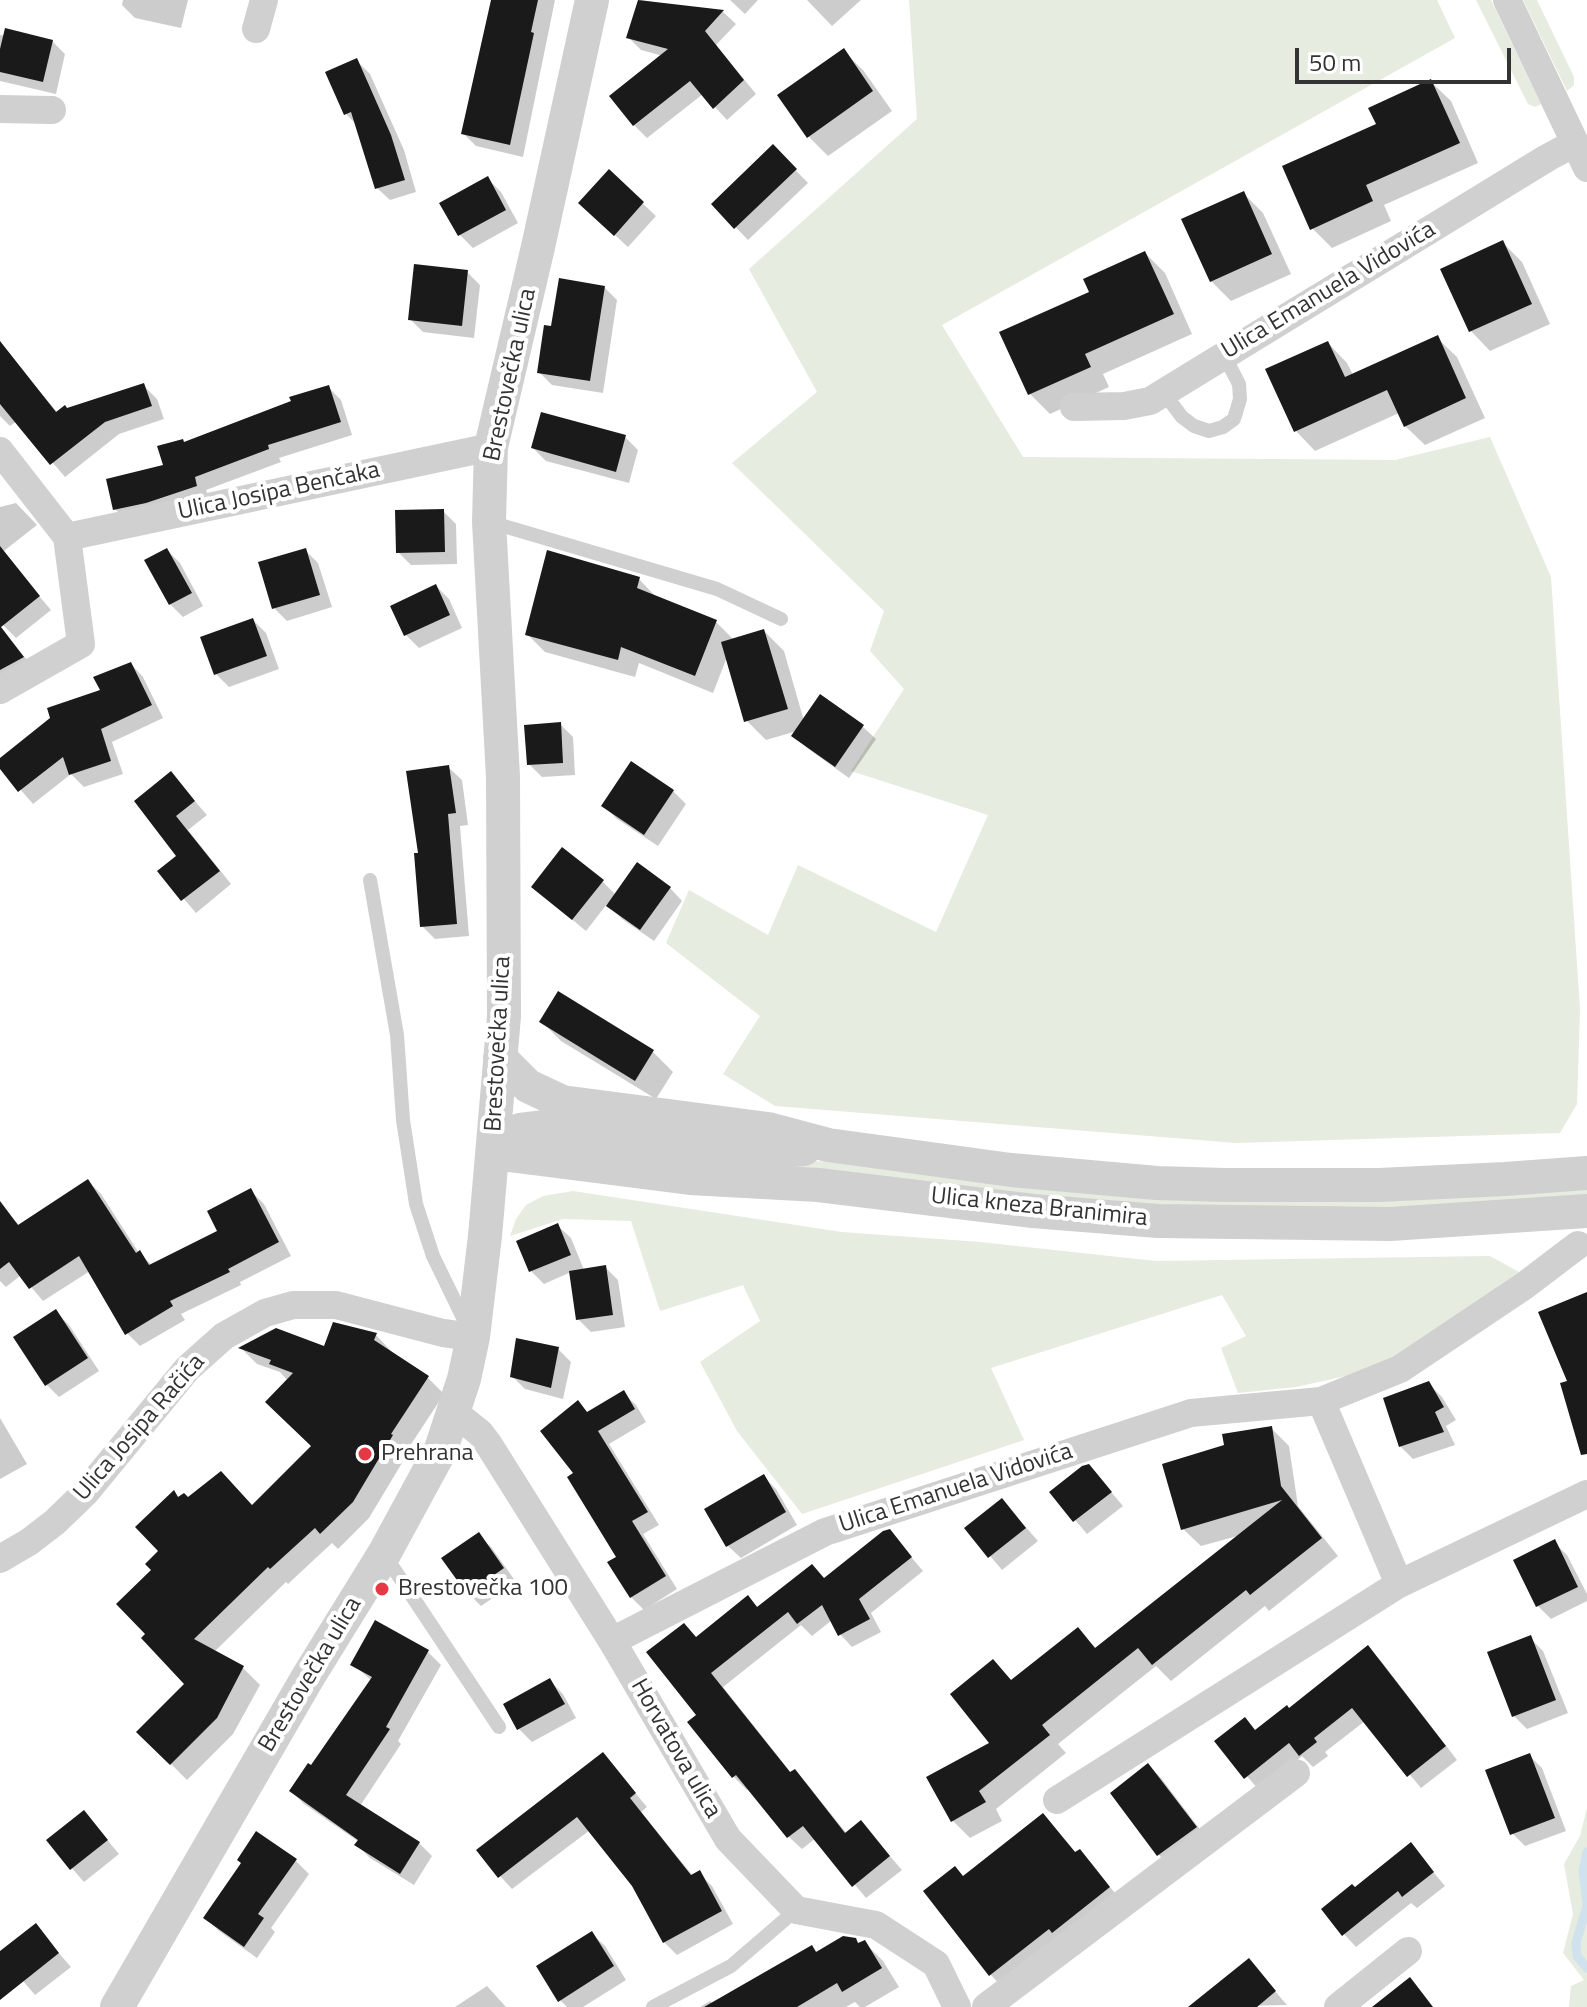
<!DOCTYPE html>
<meta charset="utf-8">
<style>
body{margin:0}
#map{position:relative;width:1587px;height:2007px;overflow:hidden;background:#fff;font-family:"Titillium Web",sans-serif}
canvas{display:block}
.scale{position:absolute;left:1295px;top:48px;width:216px;height:36px;box-sizing:border-box;border:4px solid #333;border-top:0;padding-left:10px;font-size:24px;line-height:28px;white-space:nowrap;color:#333;-webkit-text-stroke:6px #fff;paint-order:stroke}
</style>
<div id="map">
<canvas width="1587" height="2007"></canvas>
<div class="scale">50 m</div>
</div>
<script>
const g = document.querySelector('canvas').getContext('2d');
g.lineJoin = 'round';
function paint(path, color) { g.fillStyle = color; g.fill(path, 'evenodd'); }
const toPath = rows => new Path2D(rows.map(r => 'M' + r).join(''));
function strokePath(path, color, width, dash) { g.strokeStyle = color; g.lineWidth = width; g.lineCap = dash ? 'butt' : 'round'; g.setLineDash(dash || []); g.stroke(path); }
function drawText(font, color, halo, rows, align = 'center') {
  g.font = font + ' "Titillium Web",sans-serif'; g.lineWidth = 8; g.setLineDash([]); g.textBaseline = 'middle'; g.strokeStyle = halo; g.fillStyle = color; for (const [text, x, y, turn = 0] of rows) {
    g.save(); g.translate(x, y); g.rotate((+turn || 0) * Math.PI / 180); g.textAlign = isNaN(turn) ? turn : align; if (halo) g.strokeText(text, 0, 0); g.fillText(text, 0, 0); g.restore();
  }
}
paint(toPath([
 [909,0,1437,0,1455,38,942,325,1023,457,1395,460,1490,437,1551,577,1580,1009,1577,1104,1560,1133,1236,1143,775,1106,723,1074,760,1016,666,943,689,890,768,935,798,865,936,932,988,815,851,771,904,689,870,651,884,611,732,463,817,392,749,269,917,119],
 [1476,0,1491,0,1541,104,1535,107,1528,104],
 [1523,0,1537,0,1574,77,1574,85,1567,91],
 [752,1159,1587,1188,1587,1197,1437,1206,1293,1210,1171,1207,741,1168],
 [573,1191,842,1232,980,1242,1156,1261,1490,1256,1519,1272,1508,1284,1373,1370,1296,1387,1238,1393,1221,1348,1246,1336,1222,1295,991,1368,1024,1440,802,1514,737,1431,700,1362,760,1321,743,1285,660,1311,631,1221,563,1219,510,1236,516,1219,526,1205,543,1196],
 [1587,1808,1587,2007,1569,2007,1571,1986,1584,1980,1563,1953,1573,1914,1564,1864,1580,1836]
]), '#e6ecdf');
paint(toPath([
 [123,0,188,0,181,28,135,18,122,5],
 [493,0,555,0,523,157,476,146,463,133],
 [640,0,723,12,736,24,716,45,756,94,727,120,703,94,647,138,634,125,663,56,641,50,628,37],
 [730,0,758,0,745,14],
 [807,0,861,0,832,26],
 [0,35,52,41,65,54,56,94,0,81],
 [843,51,863,70,892,111,828,156,808,136],
 [357,61,370,74,404,150,416,192,390,200,377,188,358,126,346,114],
 [1431,82,1451,101,1478,163,1384,205,1391,221,1332,248,1312,228,1378,125],
 [773,147,808,183,748,240,714,205],
 [609,172,656,216,628,247,594,216],
 [488,179,501,192,518,223,473,248,460,235,442,204],
 [1243,193,1263,213,1291,274,1231,301,1211,281],
 [1503,243,1522,262,1550,324,1490,351,1471,331],
 [1145,253,1165,273,1192,334,1103,374,1109,387,1050,414,1030,394,1091,292],
 [467,272,480,285,474,338,423,332,410,319],
 [604,287,617,300,603,393,552,385,539,372,553,328],
 [1437,338,1457,357,1485,418,1425,445,1405,426,1399,413,1315,451,1296,431,1328,343,1347,363,1353,375],
 [10,357,58,413,144,386,157,399,164,419,119,434,65,477,17,421,10,426,0,416,0,365],
 [328,387,341,400,352,435,279,458,281,462,206,490,209,499,128,522,115,509,165,466,185,444],
 [625,437,638,450,629,483,546,461,533,448],
 [16,503,37,525,0,554,0,507],
 [443,511,456,524,457,564,411,565,398,552],
 [167,550,180,563,203,606,183,617,170,604],
 [305,550,318,563,332,607,287,621,274,608,260,564],
 [16,569,51,610,16,638,0,622,0,582],
 [639,579,657,598,716,622,734,640,764,631,784,651,804,721,820,697,863,727,876,739,849,778,807,748,794,736,797,731,766,740,746,720,727,657,713,693,639,663,635,677,545,652,527,634],
 [436,586,449,599,462,628,419,648,406,635,392,607],
 [253,620,266,633,279,669,229,687,216,674],
 [5,635,36,670,0,694,0,638],
 [131,664,143,677,163,718,112,742,123,774,84,787,71,774,33,804,0,766,0,761,103,692],
 [560,724,573,737,575,775,542,777,529,764],
 [449,768,462,780,468,825,460,826,469,936,435,939,422,926,420,855],
 [171,774,207,815,188,830,231,884,196,913,160,871,179,857],
 [673,791,686,804,658,846,617,819,604,806],
 [602,881,616,895,670,888,682,901,654,941,622,919,607,904,586,931,533,887],
 [558,994,653,1052,673,1072,656,1099,561,1041,541,1021],
 [88,1181,101,1194,139,1253,153,1266,220,1232,251,1191,264,1204,291,1256,240,1282,241,1285,181,1314,185,1320,140,1346,127,1333,90,1271,43,1301,21,1275,6,1287,0,1281,0,1217,6,1212,20,1226],
 [558,1226,571,1238,584,1270,605,1267,618,1280,625,1327,591,1332,578,1319,571,1272,544,1284,531,1271],
 [56,1312,69,1325,99,1371,59,1397,46,1384],
 [376,1335,392,1352,392,1354,427,1377,444,1394,406,1452,408,1453,369,1518,338,1549,332,1543,288,1584,286,1582,214,1652,243,1668,260,1685,233,1734,187,1780,139,1732,187,1684,147,1635,174,1492,180,1499,253,1507,314,1447,288,1381,280,1372,257,1364,241,1348,325,1348],
 [558,1349,571,1362,563,1399,525,1389,512,1376],
 [1428,1383,1442,1397,1456,1420,1446,1426,1455,1445,1413,1459,1400,1446],
 [623,1393,636,1405,646,1422,609,1444,659,1525,643,1534,677,1589,644,1610,631,1597,618,1557,576,1473,578,1403,588,1413],
 [0,1418,27,1464,0,1479],
 [1271,1428,1289,1446,1298,1506,1338,1556,1269,1611,1265,1606,1171,1681,1156,1666,1058,1744,1066,1753,996,1809,1002,1821,970,1838,952,1820,992,1743,993,1662,1012,1681,1077,1630,1097,1649,1241,1535,1201,1546,1183,1529,1226,1447],
 [1089,1466,1123,1506,1087,1534,1052,1493],
 [763,1476,776,1489,797,1525,741,1558,728,1546],
 [1002,1500,1038,1541,1002,1570,967,1529],
 [889,1531,923,1571,871,1613,881,1632,852,1647,840,1634,832,1620,812,1636,801,1625,723,1687,792,1774,794,1771,807,1784,847,1834,861,1823,902,1870,866,1898,816,1838,802,1849,789,1837,749,1788,747,1790,734,1777,690,1722,699,1716,697,1638,748,1598,759,1608,825,1580],
 [478,1535,491,1547,516,1582,481,1606,468,1593,444,1558],
 [1554,1542,1567,1555,1587,1594,1587,1601,1551,1619,1538,1606],
 [376,1623,428,1652,441,1665,398,1741,401,1744,360,1806,419,1843,432,1856,414,1885,370,1858,357,1845,359,1842,304,1804,291,1791,312,1768,372,1681,353,1664],
 [1530,1638,1543,1651,1568,1713,1527,1729,1514,1716],
 [1368,1648,1381,1661,1457,1760,1421,1788,1365,1721,1325,1752,1328,1756,1313,1767,1302,1756,1259,1790,1217,1742,1256,1731,1290,1711],
 [550,1681,563,1694,576,1718,532,1742,519,1729,506,1705],
 [603,1755,647,1807,641,1812,693,1876,699,1873,712,1886,733,1924,677,1955,664,1942,633,1885,590,1830,512,1889,500,1876],
 [1529,1755,1542,1768,1566,1831,1525,1846,1512,1833],
 [1148,1765,1161,1778,1208,1840,1172,1868,1159,1855,1112,1793],
 [84,1812,119,1854,84,1882,48,1841],
 [1043,1815,1077,1854,1079,1852,1092,1864,1121,1901,1003,1988,991,1975,926,1891,965,1878],
 [1411,1845,1445,1886,1417,1908,1411,1903,1356,1947,1344,1934,1356,1889],
 [296,1861,309,1874,271,1928,275,1932,257,1958,219,1931,206,1918],
 [35,1926,71,1967,35,1995,0,1954],
 [592,1934,605,1946,626,1980,583,2007,567,2007,560,2000],
 [865,1943,883,1961,899,1987,865,2007,860,2007,855,2002,846,2007,700,2007,710,2001,712,2003,812,1947,818,1953],
 [1249,1961,1287,2005,1191,2007],
 [487,1986,506,2007,455,2007]
]), '#0003');
strokePath(toPath([
 [1587,1852,1583,1870,1587,1904],
 [1587,1906,1576,1943,1577,1956,1587,1968]
]), '#cfe2ee', 9);
paint(toPath([
 [491,0,538,0,531,32,534,33,510,145,461,134],
 [638,0,724,10,705,31,744,80,713,109,690,81,633,126,609,96,668,49,626,38],
 [5,28,53,40,43,82,0,72,0,49],
 [844,48,873,91,807,138,777,95],
 [357,58,391,135,405,180,375,189,351,112,344,115,325,72],
 [1431,79,1460,143,1366,185,1373,201,1310,230,1282,166,1376,124,1368,108],
 [773,144,797,169,734,229,711,204],
 [609,169,644,202,614,236,578,203],
 [488,176,506,210,458,236,439,203],
 [1244,191,1272,254,1210,282,1181,219],
 [1503,240,1532,304,1469,332,1440,269],
 [1145,251,1174,314,1085,354,1091,367,1028,395,999,332,1089,292,1083,279],
 [414,264,468,270,462,326,408,320],
 [559,278,605,286,590,381,537,373,544,325,551,326],
 [1438,335,1466,398,1404,427,1387,390,1294,432,1265,369,1328,341,1345,377],
 [0,341,56,412,65,405,67,408,144,383,152,406,105,422,50,465,0,404],
 [329,385,341,422,268,445,269,449,195,477,197,486,146,503,113,510,106,479,163,465,157,446,183,439,184,442,291,401,289,397],
 [541,412,626,435,616,472,531,448],
 [444,509,445,552,396,553,395,510],
 [0,546,40,596,1,627,24,657,0,670],
 [167,548,192,593,169,605,144,560],
 [306,548,320,595,272,609,258,562],
 [547,550,640,577,637,588,717,620,695,676,621,647,618,660,525,635],
 [436,584,450,615,404,636,390,606],
 [253,618,267,656,214,675,200,637],
 [764,629,788,709,744,722,721,642],
 [131,662,152,705,101,729,111,761,69,775,63,757,18,792,0,769,0,758,50,718,47,708,100,690,93,677],
 [820,694,864,725,835,767,791,736],
 [561,722,563,763,527,765,524,725],
 [631,761,674,790,644,835,601,806],
 [449,765,456,813,448,814,457,924,420,927,414,853,418,853,406,771],
 [171,771,195,801,176,816,220,871,181,901,157,871,176,856,134,801],
 [562,847,604,880,572,920,531,887],
 [637,862,671,887,640,930,606,906],
 [558,991,654,1050,635,1081,539,1022],
 [88,1179,136,1253,140,1250,149,1265,217,1231,207,1211,251,1188,279,1242,228,1269,230,1272,170,1301,173,1306,125,1335,79,1256,29,1289,9,1262,0,1269,0,1201,18,1225],
 [558,1223,571,1255,529,1272,516,1241],
 [606,1265,613,1315,576,1320,569,1271],
 [1587,1292,1587,1454,1581,1455,1560,1383,1567,1381,1538,1312],
 [56,1309,88,1358,45,1386,13,1337],
 [333,1322,377,1333,374,1340,429,1376,391,1434,393,1435,353,1502,320,1534,315,1528,270,1569,268,1567,194,1639,244,1666,217,1718,170,1765,136,1732,184,1684,141,1638,145,1634,116,1604,151,1570,145,1564,158,1551,135,1527,174,1490,178,1497,184,1493,188,1497,221,1471,252,1505,311,1446,265,1402,293,1373,269,1364,271,1360,238,1348,276,1328,324,1346],
 [516,1338,559,1347,551,1388,510,1377],
 [1429,1381,1444,1407,1435,1412,1444,1432,1399,1447,1383,1398],
 [624,1390,635,1409,598,1431,648,1512,632,1521,666,1576,630,1598,607,1562,616,1557,567,1477,573,1473,540,1431,578,1400,587,1412],
 [1272,1426,1281,1486,1322,1538,1250,1595,1246,1590,1152,1665,1138,1648,1042,1725,1050,1735,979,1791,986,1802,951,1822,926,1777,989,1743,950,1694,993,1659,1011,1680,1078,1627,1095,1648,1282,1500,1181,1530,1162,1464,1224,1445,1222,1434],
 [1089,1464,1112,1492,1073,1522,1049,1492,1082,1466],
 [764,1474,786,1512,726,1547,704,1509],
 [1002,1498,1026,1528,988,1558,964,1528],
 [890,1529,912,1557,859,1599,870,1619,838,1636,822,1605,797,1624,788,1612,711,1673,790,1772,795,1769,845,1833,861,1820,890,1856,852,1887,803,1826,787,1838,736,1775,732,1778,687,1722,696,1715,646,1652,684,1623,696,1637,748,1595,757,1607,812,1564,824,1578,883,1531],
 [479,1532,504,1568,467,1594,441,1558],
 [1555,1539,1578,1587,1536,1607,1513,1560],
 [375,1620,429,1650,386,1727,390,1729,346,1795,420,1842,400,1874,354,1845,358,1840,289,1791,308,1763,311,1765,372,1677,350,1665],
 [1531,1635,1556,1700,1512,1717,1487,1652],
 [1368,1645,1446,1746,1407,1777,1352,1708,1314,1738,1317,1742,1299,1756,1289,1743,1244,1779,1214,1741,1245,1717,1255,1730,1287,1705,1289,1708],
 [550,1678,565,1704,517,1730,503,1704],
 [603,1752,636,1793,630,1798,691,1875,700,1870,722,1911,663,1943,632,1886,577,1817,498,1878,476,1850],
 [1530,1753,1555,1818,1510,1835,1485,1770],
 [1148,1763,1197,1827,1157,1856,1110,1793],
 [84,1810,108,1840,70,1870,46,1840],
 [1043,1813,1075,1852,1080,1849,1110,1887,1052,1933,1049,1929,989,1976,923,1891,955,1866,963,1876],
 [256,1831,297,1859,258,1914,264,1918,244,1947,203,1918,241,1863,237,1860],
 [1411,1842,1434,1872,1402,1897,1398,1891,1342,1936,1321,1909,1352,1884,1355,1887],
 [36,1923,59,1953,0,2000,0,1951],
 [592,1931,614,1966,558,2002,536,1966],
 [843,1936,856,1938,858,1943,865,1940,882,1968,842,1992,837,1983,797,2007,704,2007,812,1945,816,1952],
 [1249,1958,1276,1991,1257,2007,1188,2007],
 [1410,1977,1433,2007,1372,2007]
]), '#1a1a1a');
strokePath(toPath([
 [1163,392,1182,417,1194,426,1209,431,1223,427,1234,419,1240,399,1239,384,1224,355],
 [490,522,717,589,781,619],
 [370,880,397,1035,403,1120,416,1204,433,1256,467,1326],
 [384,1554,499,1727],
 [653,2007,731,1966,796,1910]
]), '#d0d0d0', 14);
strokePath(toPath([
 [1507,0,1587,168],
 [256,29,264,0],
 [0,109,52,110],
 [1074,407,1124,406,1150,401,1547,158,1575,143],
 [0,451,67,537,491,447],
 [0,690,81,644,67,537],
 [1321,1401,1399,1584],
 [455,1413,480,1433,489,1445,612,1641,728,1839,796,1910,876,1925,936,1964,957,2007],
 [0,1559,29,1542,55,1522,85,1493,187,1369,224,1336,265,1313,293,1305,336,1305,443,1333,473,1337],
 [612,1641,825,1532,1191,1413,1321,1401,1400,1369,1524,1286,1578,1245],
 [1057,1800,1399,1584,1587,1494],
 [986,2007,1296,1773],
 [1338,2007,1408,1951]
]), '#d0d0d0', 28);
strokePath(toPath([
 [500,1058,528,1086,562,1102,768,1129,828,1145,1011,1170,1157,1183,1224,1185,1379,1185,1505,1179,1587,1173],
 [494,1140,520,1130,545,1127,732,1151,769,1152,804,1149],
 [493,1153,690,1178,818,1185,1033,1211,1158,1221,1390,1224,1587,1211],
 [117,2007,308,1677,384,1554,441,1449,464,1379,473,1337,485,1236,504,1016,503,777,489,522,491,447,538,247,592,0]
]), '#d0d0d0', 34);
for (const [x, y, r, color] of [
 [365,1454,8,"#e63946"],
 [382,1589,8,"#e63946"]
]) { const dot = new Path2D(); dot.arc(x, y, r, 0, 2 * Math.PI); g.fillStyle = color; g.fill(dot); strokePath(dot, '#fff', 3); }
drawText('24px', '#333', '#fff', [
 ["Ulica Emanuela Vidovića",1329,291,-31],
 ["Brestovečka ulica",511,375,-78],
 ["Ulica Josipa Benčaka",279,492,-12],
 ["Brestovečka ulica",499,1044,-87],
 ["Ulica kneza Branimira",1039,1208,6],
 ["Ulica Josipa Račića",140,1428,-49],
 ["Ulica Emanuela Vidovića",956,1489,-18],
 ["Brestovečka ulica",311,1675,-59],
 ["Horvatova ulica",675,1749,60]
]);
drawText('24px', '#333', '#fff', [
 ["Prehrana",381,1454],
 ["Brestovečka 100",398,1589]
], 'left');
</script>
